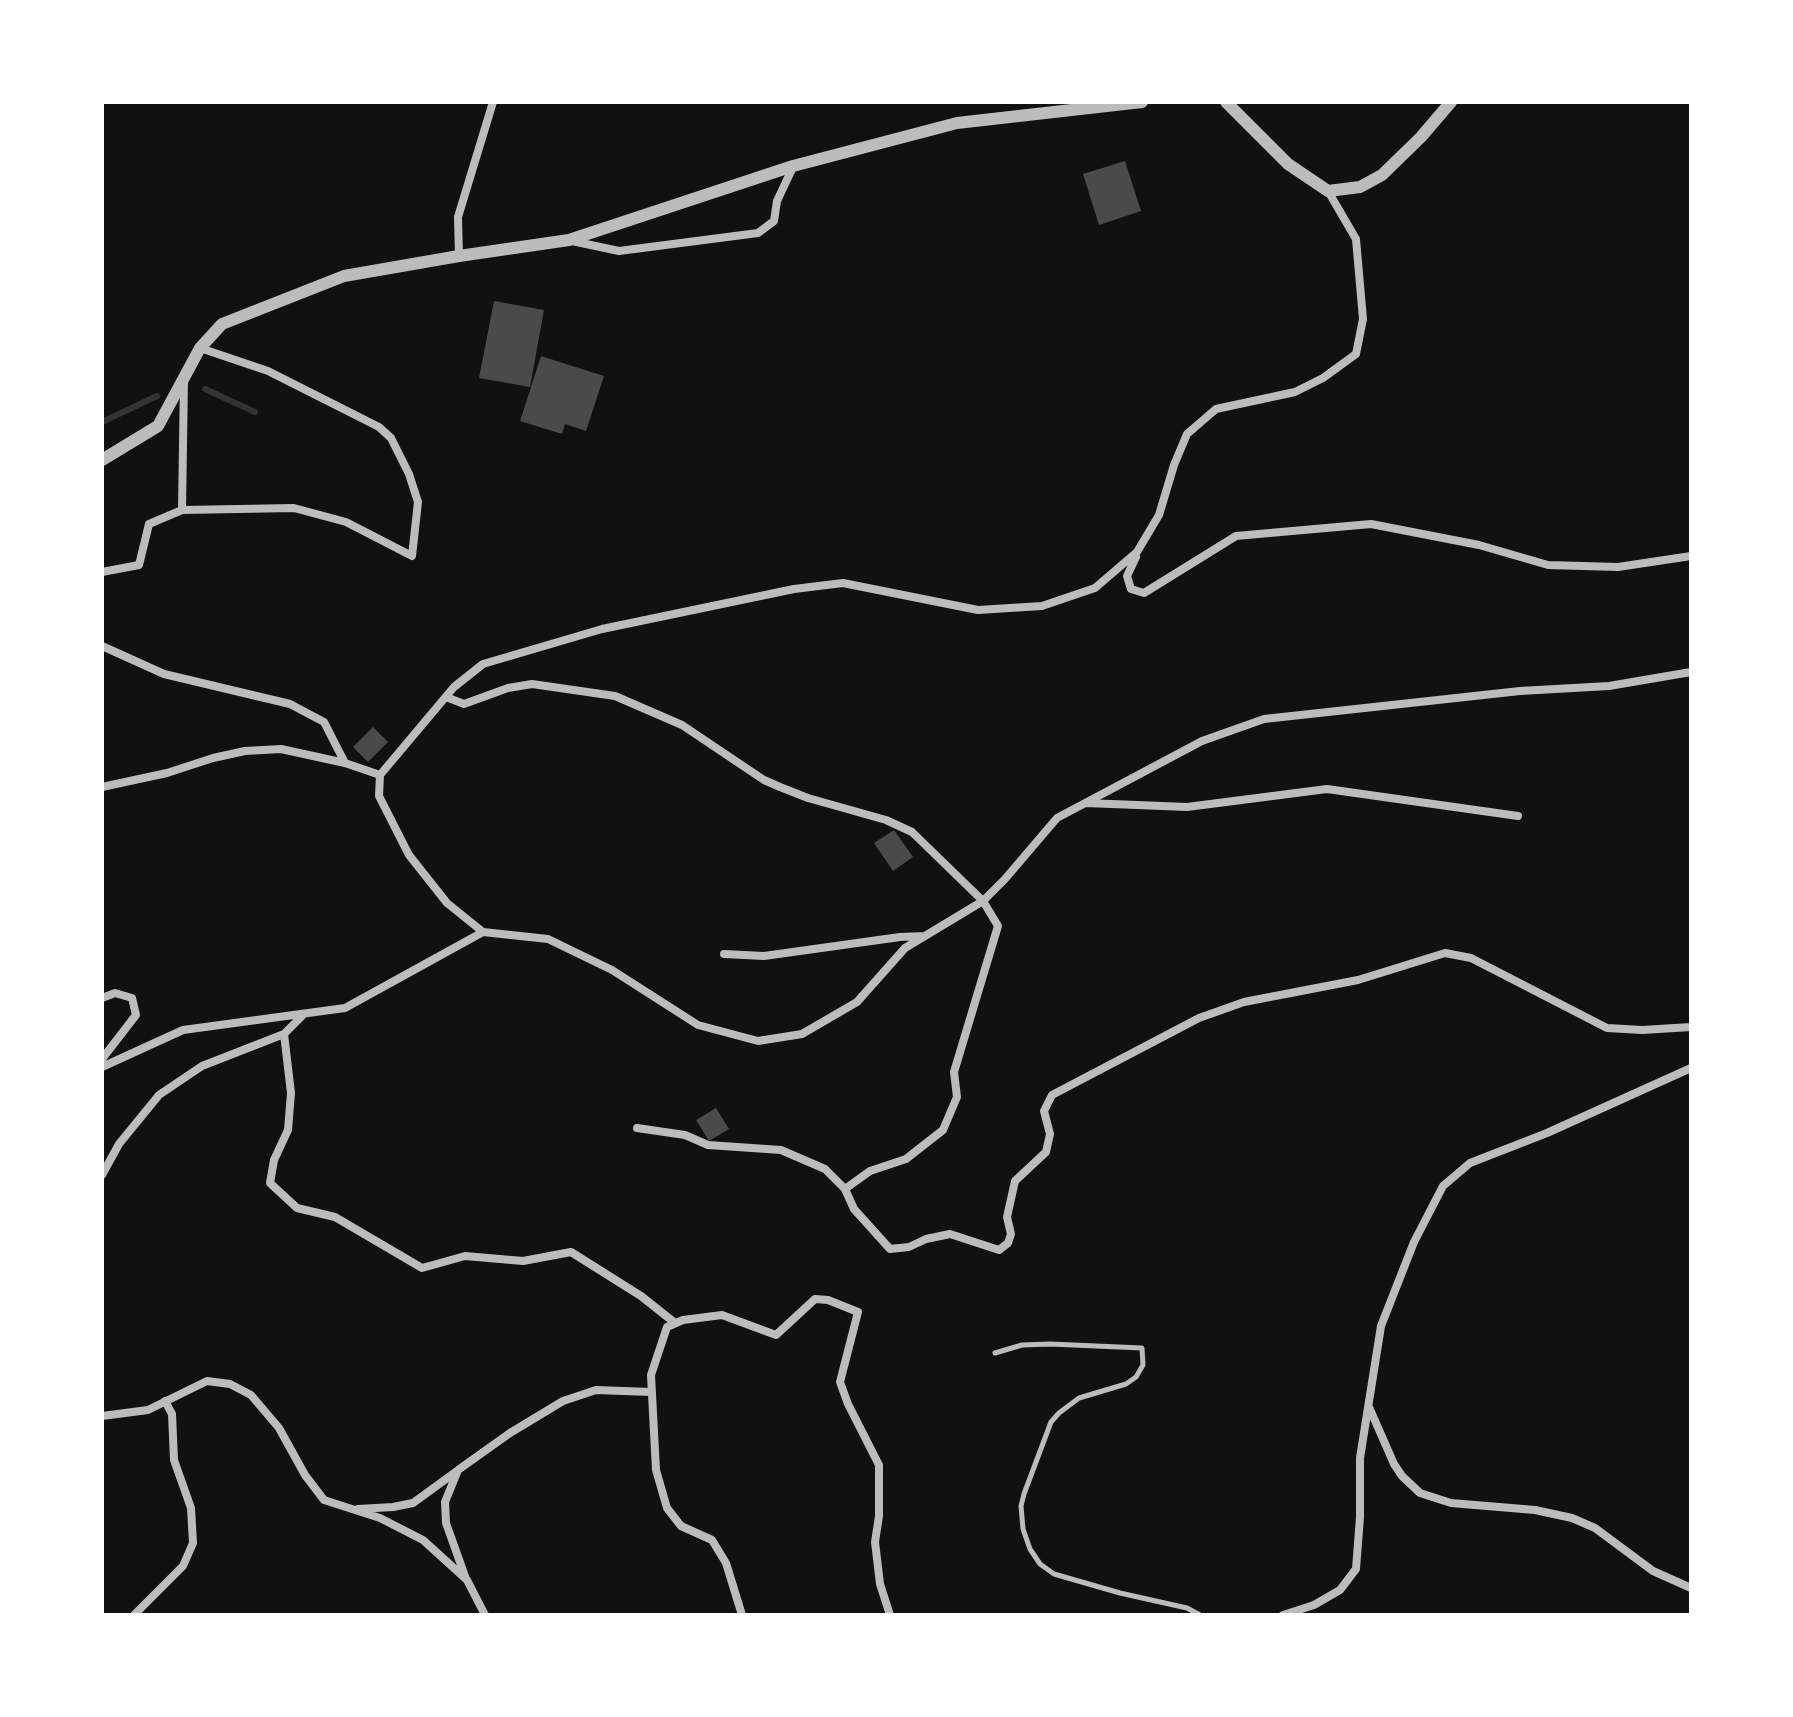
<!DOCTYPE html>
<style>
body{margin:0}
#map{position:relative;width:1793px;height:1717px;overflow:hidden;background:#111;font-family:"Source Sans 3",sans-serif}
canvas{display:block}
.frame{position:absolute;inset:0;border:104px solid #fff;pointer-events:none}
</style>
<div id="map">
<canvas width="1793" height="1717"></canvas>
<div class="frame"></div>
</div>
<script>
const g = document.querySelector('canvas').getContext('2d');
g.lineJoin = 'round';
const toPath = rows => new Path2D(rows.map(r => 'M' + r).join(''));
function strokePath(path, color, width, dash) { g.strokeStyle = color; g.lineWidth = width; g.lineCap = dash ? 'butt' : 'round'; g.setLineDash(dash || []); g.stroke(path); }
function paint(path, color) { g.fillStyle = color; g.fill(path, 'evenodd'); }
strokePath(toPath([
 [205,389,255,412],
 [102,422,157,396]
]), '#333', 6);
paint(toPath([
 [1125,161,1141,211,1099,225,1083,174],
 [494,301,544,310,530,387,479,378],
 [541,356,604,376,586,431,565,424,562,434,520,421],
 [373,727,388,742,368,762,353,747],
 [894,830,913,857,893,871,874,843],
 [716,1108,729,1129,709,1141,696,1120]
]), '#4a4a4a');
strokePath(toPath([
 [995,1353,1022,1345,1050,1344,1142,1348,1143,1365,1136,1377,1126,1384,1079,1398,1059,1413,1051,1422,1024,1494,1021,1506,1023,1529,1030,1549,1040,1564,1054,1574,1120,1593,1187,1608,1200,1615]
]), '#bcbcbc', 5);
strokePath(toPath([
 [1328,191,1356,239,1363,319,1356,354,1323,378,1295,392,1216,409,1187,434,1174,465,1159,515,1137,552,1095,588,1042,606,978,610,843,583,794,589,602,629,483,664,454,687,380,775,379,796,409,855,447,903,483,932,548,939,612,970,698,1025,758,1041,802,1034,857,1002,905,948,983,901,1005,879,1057,818,1202,741,1264,719,1520,691,1609,686,1691,672],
 [572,241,619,251,758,233,774,221,777,201,793,167],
 [459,256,458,217,493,102],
 [182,510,184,379],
 [1136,557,1127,576,1131,589,1144,593,1236,536,1371,524,1479,545,1548,565,1618,567,1691,556],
 [102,572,139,565,149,524,182,510,294,508,346,522,412,556,418,502,409,474,391,438,379,427,268,371,200,348],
 [102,646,164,674,290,704,324,722,345,763,380,775],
 [446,697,464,704,508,688,532,684,615,696,682,725,764,780,780,787,808,798,886,820,912,832,983,901,998,926,954,1072,957,1097,943,1130,906,1159,870,1171,845,1189,854,1209,890,1249,909,1247,926,1239,950,1234,999,1250,1008,1243,1011,1234,1007,1217,1015,1181,1046,1152,1050,1134,1044,1111,1052,1095,1199,1018,1244,1002,1358,980,1445,953,1471,958,1607,1028,1642,1030,1691,1027],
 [102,787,167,773,213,758,245,751,281,749,345,763],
 [1086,803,1187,807,1327,789,1518,816],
 [724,954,764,956,900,937,924,936],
 [102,998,115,993,132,998,136,1015,102,1059],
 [284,1034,291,1093,288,1130,274,1160,270,1183,297,1208,335,1217,422,1268,465,1256,523,1261,571,1252,641,1296,675,1323],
 [102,1067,183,1030,345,1008,483,932],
 [637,1128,685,1135,708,1145,781,1150,825,1169,845,1189],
 [102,1175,119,1144,159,1095,202,1066,284,1034,303,1015],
 [1369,1407,1394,1464,1402,1476,1420,1493,1451,1503,1535,1510,1572,1518,1595,1528,1653,1571,1691,1588],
 [102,1416,148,1410,207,1381,230,1384,251,1395,279,1428,305,1475,324,1500,380,1518,423,1540,467,1580,485,1615],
 [358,1509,393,1507,413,1503,457,1471],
 [466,1579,446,1523,445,1502,458,1470,510,1433,563,1401,596,1390,651,1392],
 [134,1615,183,1566,193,1543,191,1508,174,1460,172,1414,165,1401],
 [742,1615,726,1563,712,1540,681,1526,667,1508,656,1470,651,1375,667,1327,683,1320,722,1315,776,1335,815,1299,828,1300,858,1312,840,1382,848,1404,879,1465,879,1516,875,1542,880,1584,890,1615],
 [1283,1615,1314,1605,1340,1590,1356,1569,1360,1517,1360,1458,1381,1326,1414,1242,1443,1186,1470,1163,1547,1133,1691,1068]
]), '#bcbcbc', 8);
strokePath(toPath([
 [1226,102,1288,164,1328,191,1360,187,1382,175,1421,137,1451,102],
 [102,460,158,426,200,348,222,324,344,276,459,256,569,240,793,166,957,123,1142,102]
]), '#bcbcbc', 12);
</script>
